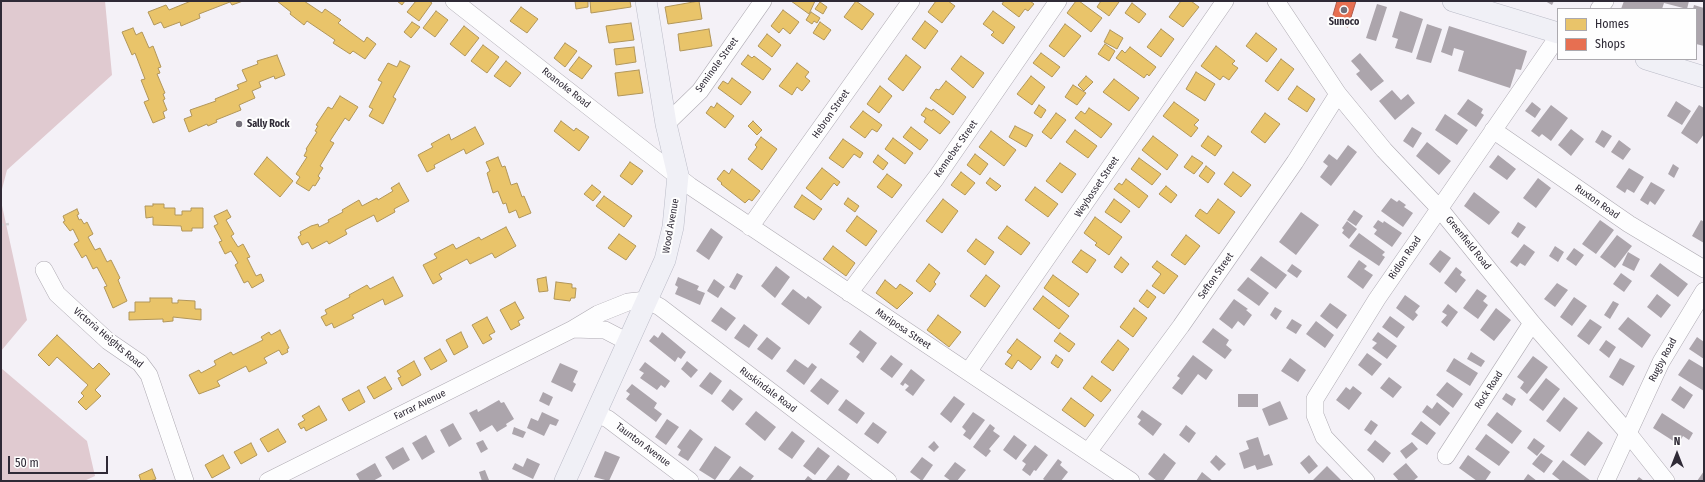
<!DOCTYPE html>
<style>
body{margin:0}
#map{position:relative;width:1705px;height:482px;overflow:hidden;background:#f4f1f7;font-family:"Fira Sans Condensed",sans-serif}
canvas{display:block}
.frame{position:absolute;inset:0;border:2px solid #2f2a36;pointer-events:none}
.legend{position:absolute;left:1557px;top:8px;width:140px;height:52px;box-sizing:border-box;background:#fefefe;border:1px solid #aba9ae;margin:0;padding:5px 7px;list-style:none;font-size:12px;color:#2f2a36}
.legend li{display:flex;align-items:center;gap:8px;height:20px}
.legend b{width:20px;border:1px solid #aba9ae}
.north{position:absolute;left:1657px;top:434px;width:40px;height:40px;-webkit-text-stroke:3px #fefefe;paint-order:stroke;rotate:0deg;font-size:11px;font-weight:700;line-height:16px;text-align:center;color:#2f2a36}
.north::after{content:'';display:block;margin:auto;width:14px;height:18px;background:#2f2a36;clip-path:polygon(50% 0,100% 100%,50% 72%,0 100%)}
.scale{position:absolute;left:8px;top:456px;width:100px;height:18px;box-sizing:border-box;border:2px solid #2f2a36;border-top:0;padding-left:5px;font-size:12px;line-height:14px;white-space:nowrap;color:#2f2a36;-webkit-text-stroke:3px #fefefe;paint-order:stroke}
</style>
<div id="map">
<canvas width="1705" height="482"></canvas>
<div class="frame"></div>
<ul class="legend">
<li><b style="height:11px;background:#e9c46a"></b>Homes</li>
<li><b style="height:11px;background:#e76f51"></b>Shops</li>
</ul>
<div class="north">N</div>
<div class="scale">50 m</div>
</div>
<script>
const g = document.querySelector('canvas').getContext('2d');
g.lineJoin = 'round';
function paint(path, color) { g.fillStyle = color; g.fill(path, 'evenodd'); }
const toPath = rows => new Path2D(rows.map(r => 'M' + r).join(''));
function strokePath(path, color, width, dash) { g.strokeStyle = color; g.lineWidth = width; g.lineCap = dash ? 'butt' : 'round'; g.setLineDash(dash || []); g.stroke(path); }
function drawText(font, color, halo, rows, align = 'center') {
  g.font = font + ' "Fira Sans Condensed",sans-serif'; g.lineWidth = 4; g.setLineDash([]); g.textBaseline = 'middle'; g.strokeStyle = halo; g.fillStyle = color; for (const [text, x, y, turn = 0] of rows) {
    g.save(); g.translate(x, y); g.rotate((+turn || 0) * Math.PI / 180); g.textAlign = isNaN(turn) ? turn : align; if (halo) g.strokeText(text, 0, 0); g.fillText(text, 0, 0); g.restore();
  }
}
paint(toPath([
 [1,1,105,1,112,75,7,170,1,193],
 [1,201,27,320,1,351],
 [1,368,87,441,95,476,84,481,1,481]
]), '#e0cad0');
const homes = toPath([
 [191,1,243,1,232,5,230,2,199,14,200,18,181,26,180,22,164,28,161,22,154,25,148,12,166,5,169,10,191,1],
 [277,1,304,1,322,13,325,9,341,20,338,23,364,42,367,37,376,44,365,59,353,51,350,54,333,43,335,40,307,21,304,25,290,14,291,12,277,1],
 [397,1,405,1,402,5,397,1],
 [416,1,429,1,432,3,419,21,407,12,416,1],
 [575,1,588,1,588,7,576,9,575,1],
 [590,1,630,1,631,7,591,13,590,1],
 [699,1,702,19,668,24,665,7,699,1],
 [791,1,815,1,809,14,791,1],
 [856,1,874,14,862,30,844,17,856,1],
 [936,1,948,1,955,6,942,23,928,12,936,1],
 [1004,1,1030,1,1034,4,1028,11,1025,9,1019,17,1002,4,1004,1],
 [1076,1,1079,1,1102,18,1091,32,1067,13,1076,1],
 [1101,1,1117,1,1119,2,1109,16,1097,7,1101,1],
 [1181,1,1191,1,1199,7,1183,27,1169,17,1181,1],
 [820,2,827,7,823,14,815,9,820,2],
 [1132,3,1146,14,1139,23,1125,13,1132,3],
 [521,7,538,19,527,33,510,21,521,7],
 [783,10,799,22,790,34,783,28,779,33,771,26,783,10],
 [436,11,448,20,435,37,423,28,436,11],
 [993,11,1015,27,1003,44,991,35,994,32,983,24,993,11],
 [811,12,820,18,817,23,814,21,812,24,806,20,811,12],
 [925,21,938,31,925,49,912,39,925,21],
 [412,22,420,27,411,38,404,32,412,22],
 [820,22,831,30,824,40,813,33,820,22],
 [631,23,634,40,609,43,606,26,631,23],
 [1065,24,1081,36,1064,57,1049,46,1065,24],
 [464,26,479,38,465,56,450,44,464,26],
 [133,28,136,35,142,32,149,48,153,46,161,67,158,68,160,73,157,74,165,93,163,94,165,99,163,100,167,110,163,112,165,118,153,123,144,102,149,100,141,80,145,79,135,53,132,55,122,32,133,28],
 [709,29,712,46,680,51,678,34,709,29],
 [1161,29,1174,39,1161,57,1147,47,1161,29],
 [1110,30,1123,38,1117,49,1104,42,1110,30],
 [1256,33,1277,49,1267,62,1246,46,1256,33],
 [767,34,781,45,772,57,758,46,767,34],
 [565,43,577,51,565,67,554,58,565,43],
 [1105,44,1115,51,1109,61,1098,54,1105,44],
 [483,45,499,57,487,73,471,61,483,45],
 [1216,46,1235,61,1232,64,1238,68,1229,80,1223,76,1220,80,1201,66,1216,46],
 [634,47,636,62,616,65,614,49,634,47],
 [1130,47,1156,67,1149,76,1147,74,1144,78,1116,58,1122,50,1125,53,1130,47],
 [1041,53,1060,67,1052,77,1033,63,1041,53],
 [277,55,285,75,275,79,274,76,259,82,261,87,252,91,255,98,239,105,241,110,216,120,217,122,208,126,207,124,189,132,184,119,192,116,190,110,216,101,215,99,239,89,237,85,247,81,242,70,258,64,257,61,277,55],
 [748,55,752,58,754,56,771,69,763,80,741,64,748,55],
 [906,55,921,67,903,91,888,79,906,55],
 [961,56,984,73,973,88,951,69,961,56],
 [579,57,592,66,582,79,569,70,579,57],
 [1281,59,1294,69,1278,91,1265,81,1281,59],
 [400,61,410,66,393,97,396,99,383,124,369,116,373,109,369,107,382,82,378,80,388,63,397,67,400,61],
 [506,61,521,73,510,87,494,76,506,61],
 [797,63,809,72,805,77,810,81,802,91,797,87,792,95,779,86,797,63],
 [639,70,643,93,618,96,615,73,639,70],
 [1196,72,1215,84,1205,101,1186,89,1196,72],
 [1031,76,1045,87,1032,105,1017,94,1031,76],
 [1086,76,1093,82,1084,91,1078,85,1086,76],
 [732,78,751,92,741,105,718,88,723,81,728,84,732,78],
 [1114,79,1139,98,1129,111,1103,92,1114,79],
 [946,81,966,97,953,115,930,98,936,89,939,90,946,81],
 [1073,85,1086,93,1077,105,1065,97,1073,85],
 [880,86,892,96,879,113,867,104,880,86],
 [1297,86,1315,99,1307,112,1288,99,1297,86],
 [340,96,358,107,349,121,345,118,330,141,334,143,320,166,323,168,318,176,320,178,315,186,313,185,309,191,296,183,300,177,296,174,307,157,304,156,307,150,306,149,317,132,315,131,318,126,316,125,328,107,332,109,340,96],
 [1174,102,1199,120,1194,125,1198,128,1191,137,1163,116,1174,102],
 [717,103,734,116,725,128,706,113,711,106,714,108,717,103],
 [1039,105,1046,110,1041,118,1034,113,1039,105],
 [926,108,932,111,933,109,950,122,940,134,924,122,926,118,921,115,926,108],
 [1089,108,1112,124,1101,138,1075,118,1081,111,1085,114,1089,108],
 [863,111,882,125,877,132,872,129,865,138,850,127,863,111],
 [1056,113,1066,120,1051,139,1042,132,1056,113],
 [1265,113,1280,124,1265,143,1251,132,1265,113],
 [561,121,574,131,576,128,589,137,579,151,554,131,561,121],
 [753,121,762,130,757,135,748,126,753,121],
 [1015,126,1033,135,1026,147,1009,137,1015,126],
 [475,127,484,144,466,154,464,149,434,165,435,168,427,172,418,155,433,147,431,144,449,134,451,140,475,127],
 [911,127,928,140,920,150,903,137,911,127],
 [1075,130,1097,146,1088,158,1066,142,1075,130],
 [991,131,1016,150,1004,166,979,147,991,131],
 [1153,136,1178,155,1167,170,1142,150,1153,136],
 [1208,136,1222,146,1215,156,1201,146,1208,136],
 [761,137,777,149,762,170,748,159,757,147,755,145,761,137],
 [893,138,913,153,905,164,885,149,893,138],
 [843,139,863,153,860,158,854,154,843,168,829,158,843,139],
 [975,154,988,164,980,175,967,165,975,154],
 [878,155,888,163,883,170,873,162,878,155],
 [1192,156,1203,163,1194,174,1184,167,1192,156],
 [267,157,293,181,280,197,254,174,267,157],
 [498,157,502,167,505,166,511,185,517,183,522,197,524,196,531,213,519,218,516,210,509,213,506,203,503,204,498,191,493,193,487,173,490,171,486,162,498,157],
 [1139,158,1161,174,1152,185,1131,169,1139,158],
 [630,162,643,171,632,185,620,176,630,162],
 [1060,163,1076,174,1062,193,1046,181,1060,163],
 [1206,166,1215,173,1208,183,1199,176,1206,166],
 [822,168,840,182,837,186,834,183,821,200,806,188,822,168],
 [732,169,760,191,752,201,749,199,745,203,721,184,722,183,717,179,724,170,729,174,732,169],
 [961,172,975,183,965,195,951,185,961,172],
 [1233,172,1251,185,1241,197,1224,184,1233,172],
 [887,174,902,185,892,198,877,187,887,174],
 [990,178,1001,186,996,191,986,183,990,178],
 [1126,179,1148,196,1139,208,1114,189,1119,183,1122,185,1126,179],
 [399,183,409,201,394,209,395,212,377,222,374,215,345,230,347,234,329,244,327,241,312,249,308,242,302,245,298,237,301,235,300,232,311,226,318,224,319,227,329,222,328,220,343,212,342,210,359,200,362,206,377,198,378,200,393,191,391,188,399,183],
 [592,185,601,192,593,201,584,194,592,185],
 [1166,186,1177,195,1171,203,1159,194,1166,186],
 [1035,187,1058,204,1048,217,1025,200,1035,187],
 [802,195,822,209,814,220,794,207,802,195],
 [604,196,632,216,624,227,596,206,604,196],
 [848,198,859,206,855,212,844,204,848,198],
 [943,199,958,211,942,233,926,221,943,199],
 [1114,199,1130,211,1121,223,1105,212,1114,199],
 [1218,199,1235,212,1219,234,1195,216,1200,209,1207,214,1218,199],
 [153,204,164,204,164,208,175,208,175,215,182,215,182,211,191,211,191,208,203,208,203,228,192,228,192,231,182,231,181,226,153,225,153,217,146,218,145,206,153,206,153,204],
 [77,209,79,214,77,215,79,220,81,219,84,224,87,222,93,234,88,237,95,250,100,248,107,262,111,260,120,278,118,280,127,301,113,308,104,287,107,286,97,267,93,269,86,255,82,258,74,244,79,241,73,229,70,231,63,222,65,221,63,216,77,209],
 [227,210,231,217,226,220,234,234,231,236,238,247,243,244,250,257,247,258,256,276,261,274,264,281,252,288,248,281,244,283,235,265,238,263,231,251,225,254,219,242,222,241,214,226,218,224,214,216,227,210],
 [857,216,877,231,866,246,846,231,857,216],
 [1095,217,1122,237,1109,255,1095,245,1097,243,1084,233,1095,217],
 [1007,226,1030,243,1021,255,998,238,1007,226],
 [506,227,516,246,495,258,492,253,470,264,467,259,439,274,442,279,433,284,423,265,437,258,434,254,453,244,456,249,479,237,481,240,506,227],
 [619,234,636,246,626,260,608,248,619,234],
 [1186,235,1200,246,1185,265,1171,255,1186,235],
 [976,239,994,252,985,265,967,251,976,239],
 [833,246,855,263,846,276,823,259,833,246],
 [1081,250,1096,260,1087,273,1072,262,1081,250],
 [1121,257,1129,264,1122,273,1114,267,1121,257],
 [1157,261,1178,276,1164,294,1152,286,1161,274,1152,267,1157,261],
 [929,264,940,273,934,282,936,284,930,292,916,281,929,264],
 [986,275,1000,286,985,307,970,296,986,275],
 [1053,275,1079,294,1069,307,1044,288,1053,275],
 [393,277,403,296,385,305,383,299,352,315,354,318,334,328,332,323,326,326,321,317,327,314,325,310,350,297,349,295,367,285,370,289,393,277],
 [546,277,548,291,539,292,537,279,546,277],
 [885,280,896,289,900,284,913,293,897,309,876,293,885,280],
 [556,282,572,284,572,288,576,288,575,298,571,298,570,301,554,299,556,282],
 [1147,290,1156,297,1148,308,1139,301,1147,290],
 [1043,296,1069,316,1059,329,1033,309,1043,296],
 [150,298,172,298,172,303,178,303,178,300,195,301,195,309,201,309,201,320,173,317,173,321,163,322,163,319,129,320,129,312,135,312,135,302,150,302,150,298],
 [515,302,524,318,518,321,520,325,511,330,500,310,515,302],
 [1134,308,1147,318,1133,337,1120,327,1134,308],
 [938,315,961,332,949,347,927,330,938,315],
 [487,317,495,332,489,335,492,339,483,344,472,325,487,317],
 [280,330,289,348,287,349,288,352,282,355,279,350,264,358,267,363,249,372,246,366,217,381,220,386,199,394,189,375,199,370,201,373,216,365,214,361,231,352,233,355,263,340,261,337,269,332,271,335,280,330],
 [461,332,468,347,454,355,446,340,461,332],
 [1060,333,1075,344,1069,352,1054,341,1060,333],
 [57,335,93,369,99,363,110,374,95,390,101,396,86,410,78,402,84,396,81,393,88,385,57,357,49,366,38,355,57,335],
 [1017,339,1041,357,1031,370,1018,360,1012,369,1005,364,1012,355,1007,352,1017,339],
 [1118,340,1129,349,1113,371,1101,362,1118,340],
 [440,349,447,361,431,370,424,358,440,349],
 [1056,355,1063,360,1058,368,1051,363,1056,355],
 [414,361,421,375,402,386,398,378,401,377,397,371,414,361],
 [1092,376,1111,390,1101,402,1083,388,1092,376],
 [385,377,392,389,374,399,367,387,385,377],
 [359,390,365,402,349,411,342,399,359,390],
 [1071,398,1094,415,1085,427,1062,410,1071,398],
 [319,406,327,420,306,431,304,427,301,429,298,424,305,420,302,416,319,406],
 [278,429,286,442,268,452,260,439,278,429],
 [251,443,257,455,241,464,234,452,251,443],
 [223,455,230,468,212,478,205,465,223,455],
 [152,469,156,479,150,481,141,481,139,475,152,469]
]);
paint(homes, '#e9c46a');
strokePath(homes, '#b1965a', 1);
const shops = toPath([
 [1337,1,1356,1,1348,27,1331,22,1337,1]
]);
paint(shops, '#e76f51');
strokePath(shops, '#b05a49', 1);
paint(toPath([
 [1545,1,1554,1,1552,5],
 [1624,1,1689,1,1687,9,1664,3,1662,9,1621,9],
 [1377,4,1387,7,1376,41,1366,38],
 [1694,5,1704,8,1704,46,1696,44,1696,9,1693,9],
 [1400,11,1423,19,1412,53,1395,48,1398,39,1392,37],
 [1427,24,1442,29,1431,63,1416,59],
 [1449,26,1527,51,1521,70,1516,69,1510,88,1458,71,1464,51,1454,48,1452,56,1441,52],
 [1360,53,1384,81,1371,91,1356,74,1360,71,1351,61],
 [1392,90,1401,100,1408,94,1415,103,1395,120,1379,101],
 [1468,99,1483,109,1481,113,1484,115,1476,127,1457,114],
 [1676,101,1691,111,1682,125,1667,116],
 [1532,102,1541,109,1535,118,1525,111],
 [1551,105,1568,118,1551,141,1542,134,1539,137,1531,131],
 [1699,105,1704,108,1704,134,1697,144,1681,133],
 [1445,114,1468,130,1457,145,1435,130],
 [1412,127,1422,133,1413,148,1403,141],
 [1571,129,1584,139,1571,156,1558,145],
 [1602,130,1612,136,1604,148,1595,142],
 [1619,140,1631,149,1623,160,1611,152],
 [1427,142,1451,161,1439,175,1416,156],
 [1348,145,1357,152,1331,186,1320,177,1328,166,1323,162,1329,154,1337,160],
 [1498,155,1516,169,1507,180,1489,167],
 [1673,164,1679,168,1674,178,1668,174],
 [1629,168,1644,177,1634,193,1627,189,1625,193,1616,187],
 [1538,178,1551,188,1536,208,1523,198],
 [1651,182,1665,190,1655,205,1650,201,1648,205,1640,200],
 [1474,192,1500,212,1489,225,1464,206],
 [1391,198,1397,202,1399,200,1406,205,1404,207,1413,213,1403,227,1381,211],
 [1354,210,1363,216,1356,226,1347,220],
 [1301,212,1319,225,1296,255,1279,242],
 [1378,220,1383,223,1384,221,1402,233,1392,247,1374,234,1377,230,1373,227],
 [1600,220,1614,230,1596,254,1582,244],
 [1701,220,1704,222,1704,243,1692,236],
 [1347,221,1357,229,1349,239,1342,233,1344,230,1342,228],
 [1518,222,1526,227,1518,238,1511,233],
 [711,228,723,237,709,260,696,251],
 [1359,233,1385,252,1382,255,1385,257,1379,266,1349,246],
 [1617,235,1632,246,1615,268,1600,257],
 [1524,244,1535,252,1525,266,1520,263,1517,267,1510,262],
 [1555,246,1564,252,1558,262,1549,256],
 [1574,248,1584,255,1576,266,1566,259],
 [1440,250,1451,258,1440,273,1429,264],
 [1628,252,1640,259,1634,271,1622,265],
 [1261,256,1287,275,1276,289,1250,270],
 [1359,260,1367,266,1364,269,1373,275,1363,289,1347,277],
 [1660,263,1688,284,1678,297,1650,276],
 [1292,264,1302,271,1297,278,1287,271],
 [776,266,790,277,775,298,761,286],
 [1456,267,1462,272,1460,275,1466,280,1456,293,1444,283],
 [737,273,743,276,735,290,729,287],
 [1621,273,1632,281,1624,292,1613,284],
 [678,277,699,286,697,290,705,293,700,305,675,294,678,287,675,285],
 [1248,277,1269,293,1259,306,1237,290],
 [714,279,725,287,718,298,707,291],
 [1557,283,1568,290,1555,307,1544,299],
 [793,289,806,299,808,296,822,307,809,325,781,304],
 [1477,289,1487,296,1483,301,1488,305,1478,319,1463,308],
 [1657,294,1671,305,1661,318,1647,307],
 [1405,295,1420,306,1415,312,1418,315,1413,321,1396,308],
 [1574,297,1587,306,1572,326,1560,317],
 [1234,299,1248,309,1246,310,1252,315,1244,326,1238,321,1232,329,1219,319],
 [1613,301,1619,304,1610,319,1604,315],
 [1330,303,1347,315,1337,329,1320,316],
 [1448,304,1458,312,1447,327,1441,322,1447,315,1442,312],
 [721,307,736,318,726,331,711,321],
 [1275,307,1282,311,1276,320,1270,315],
 [1496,308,1511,320,1494,341,1480,330],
 [1390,316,1405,327,1397,338,1382,327],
 [1628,317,1651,335,1642,348,1618,329],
 [1292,319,1302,325,1296,334,1286,328],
 [1590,319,1602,327,1589,345,1577,336],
 [1316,321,1334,335,1325,348,1306,334],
 [744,324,758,335,749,348,734,338],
 [1213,328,1229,340,1226,345,1232,350,1225,359,1202,342],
 [860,330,877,343,863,363,856,357,860,352,849,344],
 [662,332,686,352,681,359,678,357,675,362,649,341,654,335,658,338],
 [1378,332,1397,346,1387,359,1372,348,1377,343,1372,340],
 [767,337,781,348,772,360,757,349],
 [1697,337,1704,342,1704,359,1689,349],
 [1606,340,1616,347,1609,358,1599,350],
 [1471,352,1485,361,1481,367,1467,359],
 [1367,353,1382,364,1372,376,1358,365],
 [891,355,903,364,892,378,880,369],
 [1193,355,1213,370,1206,380,1198,374,1182,395,1172,388,1180,378,1177,376],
 [1533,356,1548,367,1527,394,1520,388,1524,382,1517,377],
 [1290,358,1306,370,1298,382,1281,371],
 [1454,358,1478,373,1470,386,1446,371],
 [1620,358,1635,366,1623,386,1609,377],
 [795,359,808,368,812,363,817,367,804,385,786,371],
 [1689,359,1704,368,1704,391,1678,375],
 [687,361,698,370,691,378,681,369],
 [645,362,670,381,665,388,661,385,657,390,640,378,644,373,639,370],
 [560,363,578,371,573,382,576,384,572,392,551,382],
 [911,369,925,380,913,396,905,390,909,386,905,383,903,386,900,384],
 [710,372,722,381,712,395,699,386],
 [1389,377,1402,387,1393,398,1380,388],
 [821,378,839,391,828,405,810,391],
 [1546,378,1560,389,1543,411,1529,400],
 [1447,382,1463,394,1453,408,1436,395],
 [632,384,657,403,654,408,662,414,656,422,626,399,630,394,626,391],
 [1353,386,1362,393,1349,410,1336,400,1346,387,1350,390],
 [1680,386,1693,395,1684,409,1671,400],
 [730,389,743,399,733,411,721,401],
 [543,392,553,397,549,406,539,401],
 [1506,393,1516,399,1512,406,1502,399],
 [1238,394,1258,394,1258,407,1238,407],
 [954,396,965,404,951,423,940,414],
 [1564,397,1578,408,1560,432,1546,421],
 [846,399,865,413,857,424,838,410],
 [499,400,501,403,504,402,514,419,506,424,507,426,497,432,492,425,480,432,469,413,477,409,478,412],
 [1280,401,1288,419,1269,426,1262,409],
 [1437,402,1450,413,1440,426,1422,412,1427,405,1432,409],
 [1142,410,1162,424,1153,436,1138,424,1141,420,1137,417],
 [756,411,776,427,765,441,745,424],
 [542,412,559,420,556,426,550,424,544,436,527,428,531,418,538,421],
 [973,412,985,420,970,440,963,435,966,431,962,427],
 [1497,412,1522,431,1512,444,1487,425],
 [1662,413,1693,433,1689,440,1683,436,1678,444,1653,428],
 [667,419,679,427,666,445,655,437],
 [1371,420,1378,425,1371,435,1364,430],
 [1421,421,1436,433,1427,445,1411,434],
 [873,422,887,432,878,444,864,434],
 [453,423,462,439,449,447,440,430],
 [990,424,995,428,993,431,1000,436,989,449,991,451,986,457,973,447],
 [1186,425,1196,433,1189,443,1179,435],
 [514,427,526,432,523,438,512,434],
 [690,429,703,439,688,461,678,455,681,450,677,447],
 [792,431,805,441,792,459,778,449],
 [1588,431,1603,443,1585,466,1570,455],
 [1486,434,1510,452,1499,466,1475,449],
 [426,435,435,452,422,460,412,443],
 [1014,435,1027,445,1016,460,1003,450],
 [1258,437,1264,456,1269,454,1273,465,1257,470,1255,465,1244,469,1239,453,1249,449,1246,441],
 [1534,438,1545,446,1537,456,1527,448],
 [483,440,488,449,481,453,476,443],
 [1375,440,1391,453,1383,463,1367,450],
 [934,441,939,447,934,452,928,447],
 [1412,442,1418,449,1406,459,1400,451],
 [1035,445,1048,455,1036,471,1034,470,1030,476,1022,470,1026,464,1022,461],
 [715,446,731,457,715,480,699,470],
 [403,447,410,460,393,470,385,457],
 [818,447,830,456,815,475,803,466],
 [605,451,620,457,609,481,594,477],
 [1164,453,1176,463,1163,481,1157,481,1148,474],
 [1541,453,1553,461,1544,473,1532,464],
 [1216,455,1226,464,1219,471,1210,462],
 [1309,455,1318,466,1309,474,1300,463],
 [1468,455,1491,472,1485,481,1477,481,1459,468],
 [922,457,933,465,922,481,910,472],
 [527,458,540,464,533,479,512,469,515,463,523,467],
 [1058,459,1062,462,1060,465,1068,472,1061,481,1046,481,1043,479],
 [1563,460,1591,481,1561,481,1552,474],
 [955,462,966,470,957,481,951,481,944,476],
 [375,463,382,476,373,481,360,481,356,474],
 [1406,463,1418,477,1413,481,1399,481,1393,474],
 [838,465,850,474,846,481,825,481],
 [740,466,754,476,750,481,728,481],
 [1327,466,1341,480,1312,481],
 [485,470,489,480,482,481,479,472],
 [1704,471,1704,481,1697,481],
 [1202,472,1213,481,1196,481],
 [1528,474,1537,481,1523,481],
 [808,476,814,481,804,481],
 [1639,477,1644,481,1636,481]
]), '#aca5ac');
const minor = toPath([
 [454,1,690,186,1131,481],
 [1276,1,1338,94,1384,150,1439,208,1532,323,1627,432,1666,481],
 [1599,9,1605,1],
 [666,124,700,91,763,1],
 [1493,130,1629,224,1704,269],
 [750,227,911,1],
 [44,270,57,294,108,341,140,363,149,375,185,481],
 [849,293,936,178,1058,1],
 [573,329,605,330,628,342],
 [968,372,1225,1],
 [595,413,608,419,690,481],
 [1088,452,1181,326,1295,162,1338,94],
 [1446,456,1532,323],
 [268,481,573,329,598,314,628,302,647,300,660,307,888,481],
 [1366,481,1324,437,1315,415,1315,399,1377,299,1555,41,1558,39],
 [1606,481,1661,362,1704,291]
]);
const major = toPath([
 [1453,1,1558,33],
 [1646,59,1704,77],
 [565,481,665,260,673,227,678,175,666,124,646,1]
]);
strokePath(minor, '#aeaab2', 18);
strokePath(major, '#babbc7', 22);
strokePath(toPath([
 [1,225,9,224]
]), '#d4d2d5', 2.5, [3, 2]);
strokePath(minor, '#fdfdfe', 17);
strokePath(major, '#f0f0f6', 21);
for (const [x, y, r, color] of [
 [1344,10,4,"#74707a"],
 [239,124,4,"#74707a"]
]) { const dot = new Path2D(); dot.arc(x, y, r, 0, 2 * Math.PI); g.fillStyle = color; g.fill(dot); strokePath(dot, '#fefefe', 1.5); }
drawText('bold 10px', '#2f2a36', '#fefefe', [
 ["Sunoco",1344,22],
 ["Sally Rock",247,124,"left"]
]);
drawText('10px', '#2f2a36', '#fefefe', [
 ["Seminole Street",717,65,-54],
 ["Roanoke Road",566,88,38],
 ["Hebron Street",831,114,-55],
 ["Kennebec Street",956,149,-55],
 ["Weybosset Street",1097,187,-56],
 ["Ruxton Road",1597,202,35],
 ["Wood Avenue",671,226,-80],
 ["Greenfield Road",1468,243,51],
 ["Ridlon Road",1405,258,-56],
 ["Sefton Street",1216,276,-55],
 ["Mariposa Street",903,329,34],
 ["Victoria Heights Road",108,338,40],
 ["Rugby Road",1663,360,-62],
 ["Ruskindale Road",768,390,37],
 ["Rock Road",1489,390,-57],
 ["Farrar Avenue",420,405,-26],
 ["Taunton Avenue",643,445,37]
]);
</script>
